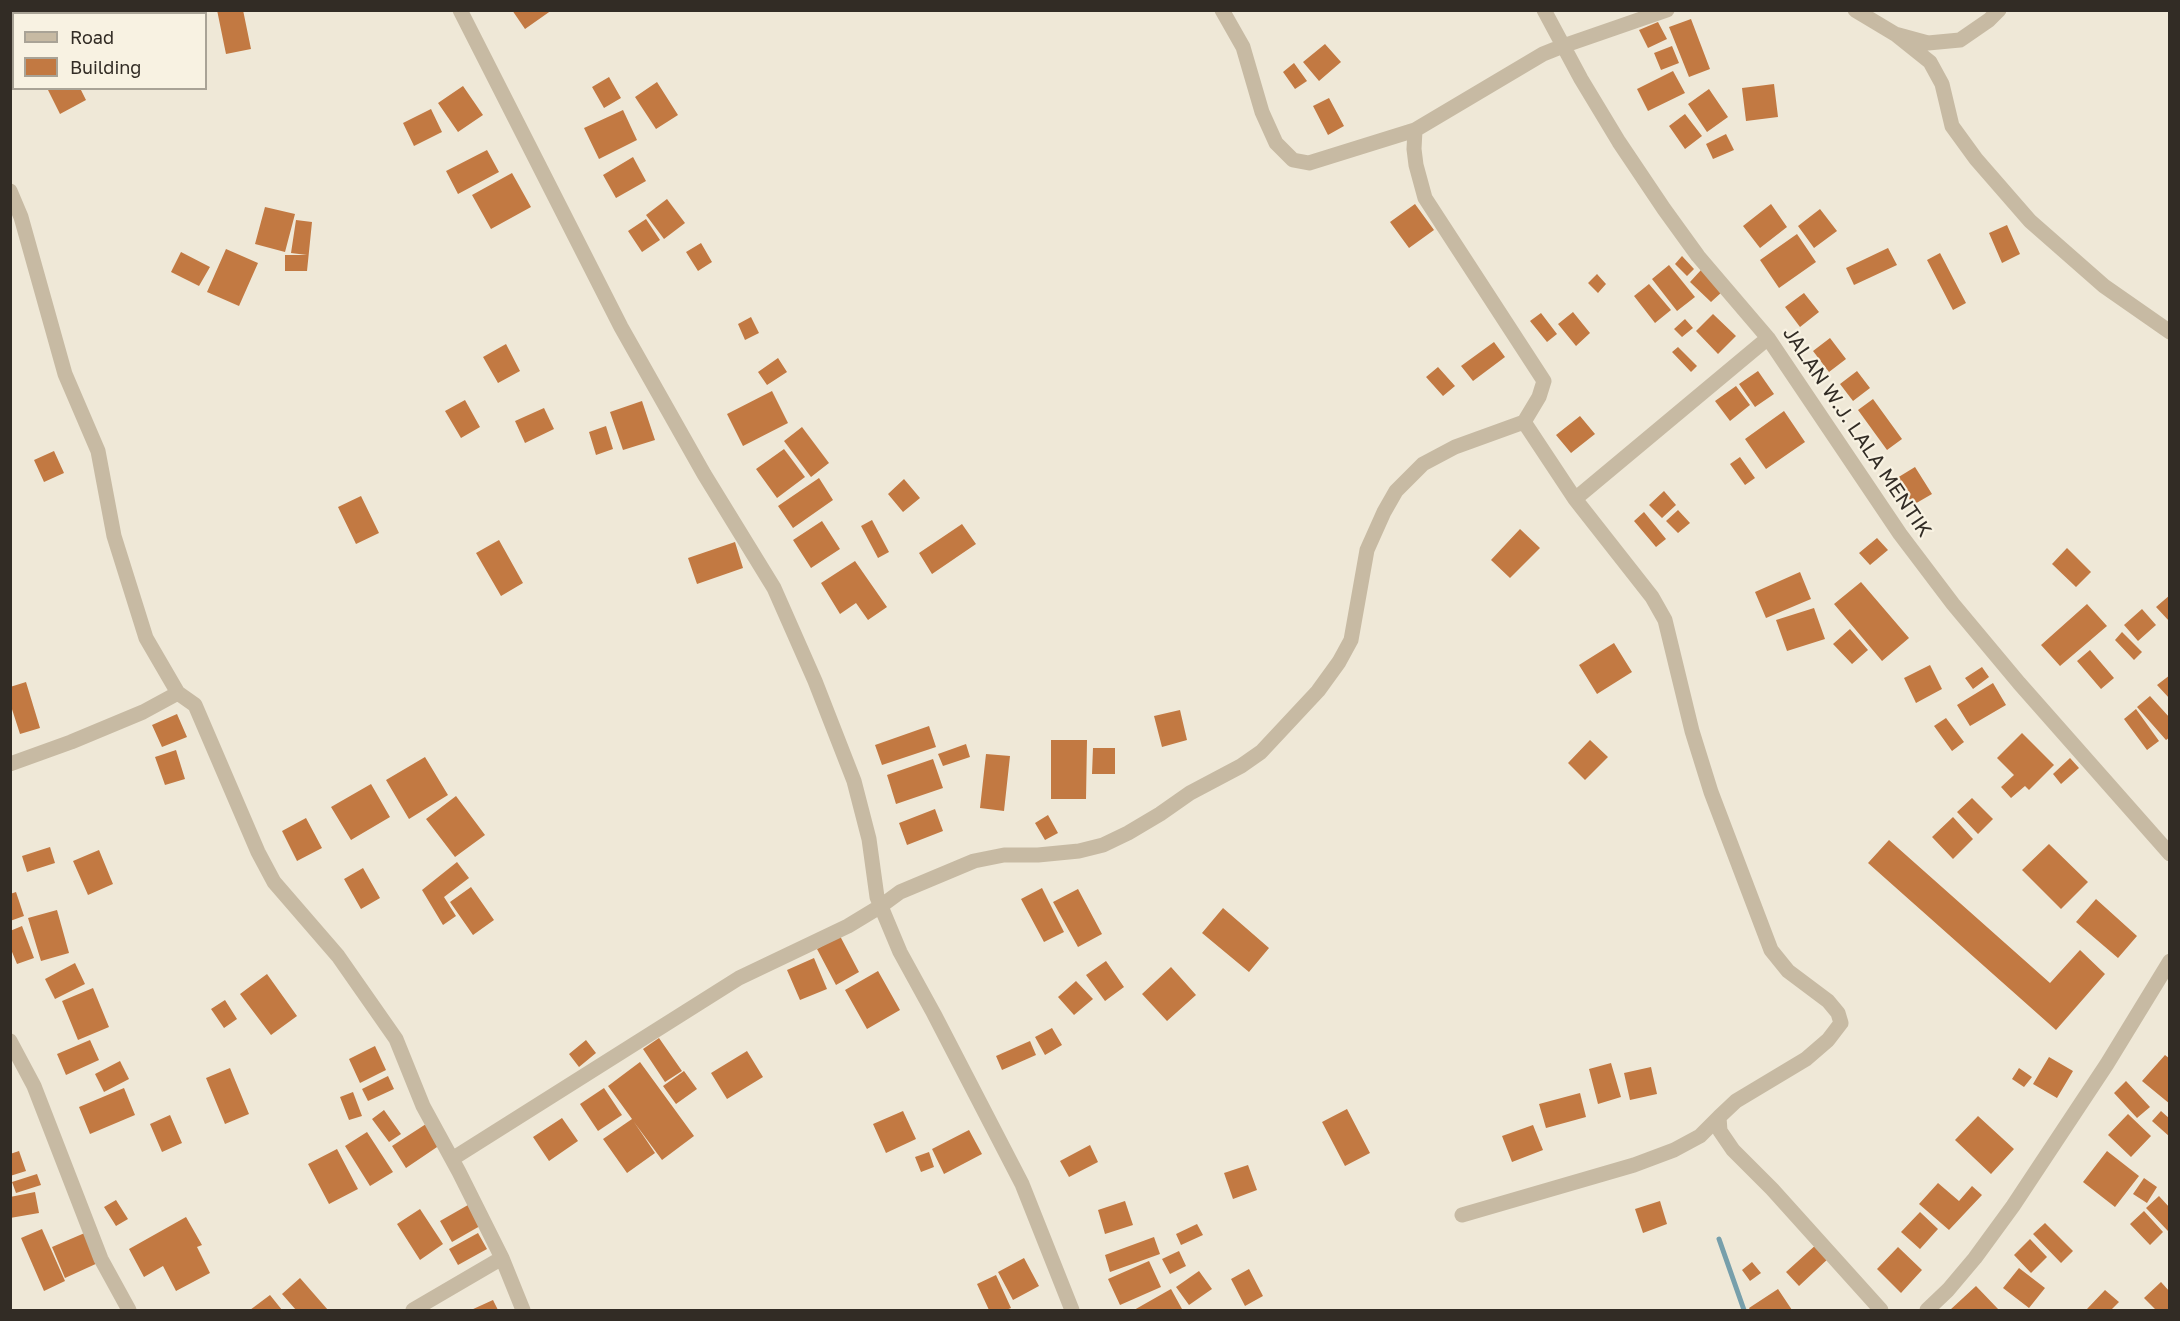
<!DOCTYPE html>
<style>
body{margin:0}
#map{position:relative;width:2180px;height:1321px;overflow:hidden;background:#efe8d7;font-family:"Golos Text",sans-serif}
canvas{display:block}
.frame{position:absolute;inset:0;border:12px solid #322c25;pointer-events:none}
.legend{position:absolute;left:12px;top:12px;width:195px;height:78px;box-sizing:border-box;background:#f8f2e2;border:2px solid #a9a396;margin:0;padding:8px 10px;list-style:none;font-size:18px;color:#322c25}
.legend li{display:flex;align-items:center;gap:12px;height:30px}
.legend b{width:30px;border:2px solid #a9a396}
</style>
<div id="map">
<canvas width="2180" height="1321"></canvas>
<div class="frame"></div>
<ul class="legend">
<li><b style="height:8px;background:#c7baa3"></b>Road</li>
<li><b style="height:16px;background:#c27942"></b>Building</li>
</ul>
</div>
<script>
const g = document.querySelector('canvas').getContext('2d');
g.lineJoin = 'round';
const toPath = rows => new Path2D(rows.map(r => 'M' + r).join(''));
function strokePath(path, color, width, dash) { g.strokeStyle = color; g.lineWidth = width; g.lineCap = dash ? 'butt' : 'round'; g.setLineDash(dash || []); g.stroke(path); }
function paint(path, color) { g.fillStyle = color; g.fill(path, 'evenodd'); }
function drawText(font, color, halo, rows, align = 'center') {
  g.font = font + ' "Golos Text",sans-serif'; g.lineWidth = 4.5; g.setLineDash([]); g.textBaseline = 'middle'; g.strokeStyle = halo; g.fillStyle = color; for (const [text, x, y, turn = 0] of rows) {
    g.save(); g.translate(x, y); g.rotate((+turn || 0) * Math.PI / 180); g.textAlign = isNaN(turn) ? turn : align; if (halo) g.strokeText(text, 0, 0); g.fillText(text, 0, 0); g.restore();
  }
}
strokePath(toPath([
 [1719,1239,1744,1310]
]), '#779fab', 5);
paint(toPath([
 [217,10,243,10,251,49,226,54],
 [512,10,552,10,525,29],
 [1691,19,1710,69,1689,77,1669,27],
 [1658,22,1667,39,1648,48,1639,30],
 [1325,44,1341,62,1319,81,1303,62],
 [1672,46,1679,63,1661,70,1654,53],
 [1294,63,1307,81,1295,89,1283,72],
 [1673,71,1685,93,1648,111,1637,89],
 [609,77,621,98,604,108,592,87],
 [657,82,678,115,656,129,635,97],
 [1774,84,1778,117,1746,121,1742,88],
 [463,86,483,115,458,132,438,103],
 [47,88,80,88,86,100,60,114],
 [1709,89,1728,117,1707,132,1688,104],
 [1329,98,1344,126,1328,135,1313,106],
 [431,109,442,132,414,146,403,123],
 [623,110,637,140,599,159,584,128],
 [1685,114,1702,136,1685,149,1669,126],
 [1726,134,1734,150,1713,159,1706,144],
 [487,150,499,172,458,194,446,171],
 [633,157,646,181,616,198,603,175],
 [512,173,531,207,491,229,472,195],
 [667,199,685,223,664,239,646,215],
 [1415,204,1434,230,1409,248,1390,222],
 [1771,204,1787,227,1760,248,1743,226],
 [265,207,295,214,285,252,255,244],
 [1820,209,1837,231,1814,248,1798,226],
 [646,219,660,240,642,252,628,231],
 [296,220,312,222,307,271,285,271,285,255,307,255,291,253],
 [2007,225,2020,254,2002,263,1989,233],
 [1797,234,1816,262,1779,288,1760,260],
 [701,243,712,262,698,271,686,252],
 [1888,248,1897,265,1854,285,1846,268],
 [226,249,258,263,239,306,207,292],
 [181,252,210,267,199,286,171,272],
 [1940,253,1966,303,1953,310,1927,260],
 [1682,256,1694,269,1687,276,1675,264],
 [1669,265,1695,297,1677,311,1652,279],
 [1701,270,1723,291,1711,302,1690,282],
 [1597,274,1606,284,1598,293,1588,283],
 [1649,284,1671,310,1655,323,1634,296],
 [1804,293,1819,312,1800,327,1785,307],
 [1573,312,1590,333,1576,346,1558,324],
 [1541,313,1557,334,1547,342,1530,321],
 [1713,314,1736,336,1718,354,1696,331],
 [751,317,759,333,745,340,738,324],
 [1685,319,1693,328,1682,337,1674,329],
 [1830,338,1846,359,1829,372,1813,351],
 [1494,342,1505,357,1473,381,1461,366],
 [506,344,520,371,498,383,483,357],
 [1678,347,1697,366,1691,372,1672,352],
 [778,358,787,372,767,385,758,372],
 [1438,367,1455,386,1443,396,1426,377],
 [1758,371,1774,394,1755,407,1739,384],
 [1857,371,1870,388,1853,401,1840,384],
 [1736,386,1750,405,1730,421,1715,401],
 [772,391,788,423,743,446,727,414],
 [1873,399,1902,439,1887,450,1858,410],
 [465,400,480,427,461,438,445,411],
 [642,401,655,440,623,450,610,412],
 [544,408,554,429,525,443,515,421],
 [1784,411,1805,442,1766,469,1745,439],
 [1580,416,1595,434,1571,453,1556,435],
 [606,426,613,449,596,455,589,432],
 [802,427,829,463,811,477,784,441],
 [784,449,805,477,777,498,756,469],
 [54,451,64,473,44,482,34,460],
 [1740,457,1755,478,1745,485,1730,464],
 [1915,467,1932,494,1913,505,1897,478],
 [819,478,833,500,793,528,778,506],
 [904,479,920,498,903,512,888,494],
 [1664,491,1676,505,1662,518,1649,505],
 [361,496,379,533,356,544,338,507],
 [1678,510,1690,523,1678,533,1666,521],
 [1644,512,1666,539,1656,547,1634,521],
 [872,520,889,552,878,558,861,526],
 [822,521,840,549,811,568,793,540],
 [962,524,976,544,932,574,919,553],
 [1520,529,1540,548,1510,578,1491,560],
 [1877,538,1888,550,1870,565,1859,553],
 [499,540,523,583,501,596,476,553],
 [735,542,743,568,697,584,688,558],
 [2067,548,2091,572,2076,587,2052,564],
 [855,561,887,607,868,620,856,603,840,614,821,583],
 [1800,572,1811,599,1766,618,1755,592],
 [1861,582,1909,638,1882,661,1834,604],
 [2170,595,2170,622,2156,607],
 [2087,604,2107,626,2060,666,2041,645],
 [1814,608,1825,639,1787,651,1776,620],
 [2142,609,2156,625,2138,641,2124,625],
 [1850,629,1868,650,1852,664,1833,644],
 [2122,632,2142,652,2134,660,2115,640],
 [1614,643,1632,672,1597,694,1579,665],
 [2090,650,2114,678,2101,689,2077,661],
 [1930,665,1942,689,1916,703,1904,678],
 [1982,667,1989,677,1973,689,1965,678],
 [2170,675,2170,699,2157,685],
 [26,682,40,728,20,734,10,703,10,687],
 [1993,683,2006,705,1970,726,1957,705],
 [2150,696,2170,718,2170,737,2166,740,2137,707],
 [2136,709,2159,741,2147,750,2124,719],
 [1180,710,1187,740,1162,747,1154,716],
 [177,714,187,737,162,747,152,725],
 [1946,718,1964,742,1952,751,1934,726],
 [929,726,936,747,882,765,875,745],
 [2022,733,2054,765,2029,790,2025,786,2011,798,2001,787,2014,775,1997,758],
 [1051,740,1087,740,1086,799,1051,799],
 [1590,740,1608,757,1585,780,1568,763],
 [966,744,970,757,943,766,938,754],
 [1093,748,1115,748,1115,774,1092,774],
 [176,750,185,779,165,785,155,757],
 [986,754,1010,756,1004,811,980,808],
 [425,757,448,795,409,819,386,780],
 [2070,758,2079,768,2061,784,2053,774],
 [933,759,943,788,896,804,887,775],
 [371,784,390,817,351,840,331,807],
 [456,796,485,835,455,857,426,819],
 [1972,798,1993,819,1978,834,1957,812],
 [935,809,943,831,907,845,899,823],
 [1048,815,1058,833,1045,840,1035,823],
 [1953,817,1973,839,1953,859,1932,837],
 [306,818,322,848,297,861,282,831],
 [1889,840,2050,983,2080,950,2105,974,2056,1030,1868,863],
 [2049,844,2088,882,2061,909,2022,870],
 [50,847,55,863,27,872,22,856],
 [99,850,113,884,88,895,73,861],
 [457,862,469,878,444,897,456,916,443,925,422,890],
 [363,868,380,898,361,909,344,879],
 [471,887,494,920,473,935,450,902],
 [1042,888,1064,932,1044,942,1021,899],
 [1078,889,1102,934,1078,947,1053,902],
 [16,892,24,916,10,921,10,894],
 [2096,899,2137,936,2118,958,2076,922],
 [1223,908,1269,948,1249,972,1202,933],
 [57,910,69,953,41,961,28,918],
 [22,926,34,958,17,964,10,947,10,931],
 [840,936,859,972,836,985,817,949],
 [814,958,827,989,800,1000,787,970],
 [1106,961,1124,987,1105,1001,1086,975],
 [75,963,85,984,55,999,45,979],
 [1171,967,1196,995,1167,1021,1142,994],
 [878,971,900,1010,867,1029,845,990],
 [267,974,297,1016,271,1035,240,994],
 [1076,981,1093,999,1074,1015,1058,997],
 [93,988,109,1027,78,1040,62,1001],
 [225,1000,237,1019,224,1028,211,1009],
 [1052,1028,1062,1045,1045,1055,1035,1037],
 [659,1038,682,1071,665,1082,643,1049],
 [90,1040,99,1060,66,1075,57,1054],
 [586,1040,596,1053,579,1067,569,1054],
 [1030,1041,1036,1055,1002,1070,996,1056],
 [375,1046,386,1070,360,1083,349,1059],
 [747,1051,763,1077,727,1099,711,1073],
 [2165,1055,2170,1059,2170,1104,2142,1081],
 [2049,1057,2073,1071,2057,1098,2033,1084],
 [120,1061,129,1079,104,1092,95,1074],
 [640,1062,694,1136,662,1160,634,1122,655,1153,627,1173,603,1139,632,1119,608,1086],
 [1611,1063,1621,1097,1598,1104,1589,1069],
 [1651,1067,1657,1094,1630,1100,1624,1073],
 [230,1068,249,1114,225,1124,206,1078],
 [2019,1068,2032,1077,2024,1087,2012,1079],
 [684,1071,697,1089,676,1104,663,1086],
 [388,1076,394,1089,368,1101,362,1089],
 [2126,1081,2150,1107,2137,1118,2114,1093],
 [124,1088,135,1115,90,1134,79,1107],
 [604,1088,622,1115,598,1131,580,1104],
 [353,1092,362,1116,349,1120,340,1097],
 [1580,1093,1586,1117,1546,1128,1539,1104],
 [1347,1109,1370,1153,1345,1166,1322,1122],
 [384,1110,401,1134,389,1142,372,1119],
 [903,1111,916,1139,886,1153,873,1124],
 [2161,1111,2170,1119,2170,1137,2152,1121],
 [2128,1114,2151,1136,2131,1157,2108,1135],
 [170,1115,182,1143,162,1152,150,1124],
 [1978,1116,2014,1149,1991,1174,1955,1140],
 [562,1118,578,1141,549,1161,533,1137],
 [426,1124,440,1145,406,1168,392,1146],
 [1533,1125,1543,1150,1512,1162,1502,1136],
 [969,1130,982,1154,944,1174,932,1149],
 [367,1132,393,1172,370,1186,345,1146],
 [1090,1145,1098,1162,1069,1177,1060,1161],
 [337,1149,358,1189,329,1204,308,1164],
 [19,1151,26,1171,10,1176,10,1154],
 [2107,1151,2139,1176,2115,1207,2083,1182],
 [929,1152,934,1167,921,1172,915,1157],
 [1248,1165,1257,1190,1233,1199,1224,1173],
 [37,1174,41,1185,16,1193,12,1182],
 [2144,1178,2157,1187,2147,1203,2133,1194],
 [1938,1183,1959,1201,1972,1186,1982,1195,1949,1230,1919,1204],
 [35,1192,39,1213,10,1218,10,1197],
 [2159,1196,2170,1208,2170,1229,2168,1231,2146,1208],
 [116,1200,128,1219,116,1226,104,1207],
 [1125,1201,1133,1225,1105,1234,1098,1210],
 [1660,1201,1667,1224,1643,1233,1635,1209],
 [468,1205,480,1226,452,1242,440,1221],
 [420,1209,443,1244,420,1260,397,1224],
 [2144,1211,2163,1232,2150,1245,2130,1224],
 [1920,1212,1938,1229,1920,1249,1901,1232],
 [186,1217,202,1245,197,1247,210,1273,176,1291,163,1266,144,1277,129,1249],
 [2045,1223,2073,1251,2061,1263,2033,1234],
 [1197,1224,1203,1235,1181,1245,1176,1234],
 [42,1229,65,1281,44,1291,21,1238],
 [87,1232,100,1262,65,1278,52,1247],
 [478,1233,487,1249,458,1265,449,1249],
 [1154,1237,1160,1254,1110,1272,1105,1255],
 [2030,1239,2047,1257,2031,1273,2014,1255],
 [1818,1243,1830,1257,1799,1286,1786,1272],
 [1898,1247,1922,1270,1901,1293,1877,1269],
 [1179,1251,1186,1266,1170,1274,1162,1259],
 [1024,1258,1039,1286,1013,1300,998,1272],
 [1149,1261,1161,1287,1120,1305,1108,1279],
 [1752,1262,1761,1273,1750,1281,1742,1270],
 [2019,1268,2045,1288,2029,1308,2003,1288],
 [1249,1269,1263,1296,1245,1306,1231,1279],
 [1199,1271,1212,1289,1189,1305,1176,1287],
 [996,1275,1011,1308,1006,1310,989,1310,977,1284],
 [300,1278,328,1310,296,1310,282,1294],
 [2161,1282,2170,1292,2170,1310,2156,1310,2144,1298],
 [1976,1286,1999,1310,1950,1310],
 [1171,1289,1182,1309,1179,1310,1134,1310],
 [1778,1289,1792,1310,1750,1310,1749,1308],
 [2105,1290,2119,1302,2111,1310,2089,1310,2087,1309],
 [270,1295,282,1310,250,1310],
 [493,1300,498,1310,471,1310]
]), '#c27942');
strokePath(toPath([
 [460,10,621,327,704,474,774,588,815,681,854,781,869,839,877,897,900,952,934,1014,1022,1184,1072,1310],
 [1222,10,1243,47,1262,112,1276,143,1293,160,1309,163,1415,130],
 [1544,10,1581,79,1619,142,1664,209,1698,256,1768,338,1900,534,1953,604,2019,683,2170,854],
 [1667,10,1563,46,1543,54,1415,130,1414,149,1416,165,1425,198,1544,381,1539,397,1524,422,1575,499,1652,597,1665,620,1692,731,1711,792,1771,950,1788,971,1828,1001,1838,1013,1841,1023,1828,1040,1806,1059,1736,1101,1719,1117,1720,1131,1733,1150,1772,1189,1881,1310],
 [1855,10,1895,34,1928,43,1960,40,1989,20,1999,10],
 [1895,34,1930,62,1942,84,1952,126,1976,159,2030,221,2104,286,2170,332],
 [10,191,21,217,65,374,98,451,114,536,146,638,178,693,195,705,258,852,274,882,338,956,396,1039,423,1106,459,1172,502,1258,523,1310],
 [1575,499,1768,338],
 [10,764,71,742,143,712,178,693],
 [10,1041,34,1086,101,1259,129,1310],
 [452,1159,739,978,848,926,881,906,900,892,974,861,1004,855,1038,855,1079,851,1103,845,1128,833,1160,814,1190,793,1241,766,1261,752,1318,691,1339,662,1351,640,1367,550,1384,512,1396,491,1423,464,1455,447,1524,422],
 [1462,1215,1634,1165,1674,1150,1700,1136,1719,1117],
 [413,1310,502,1258],
 [1927,1310,1948,1290,1975,1258,2013,1206,2107,1064,2170,961]
]), '#c7baa3', 15);
drawText('20px', '#322c25', '#f8f2e2', [
 ["JALAN W.J. LALA MENTIK",1857,432,56]
]);
</script>
